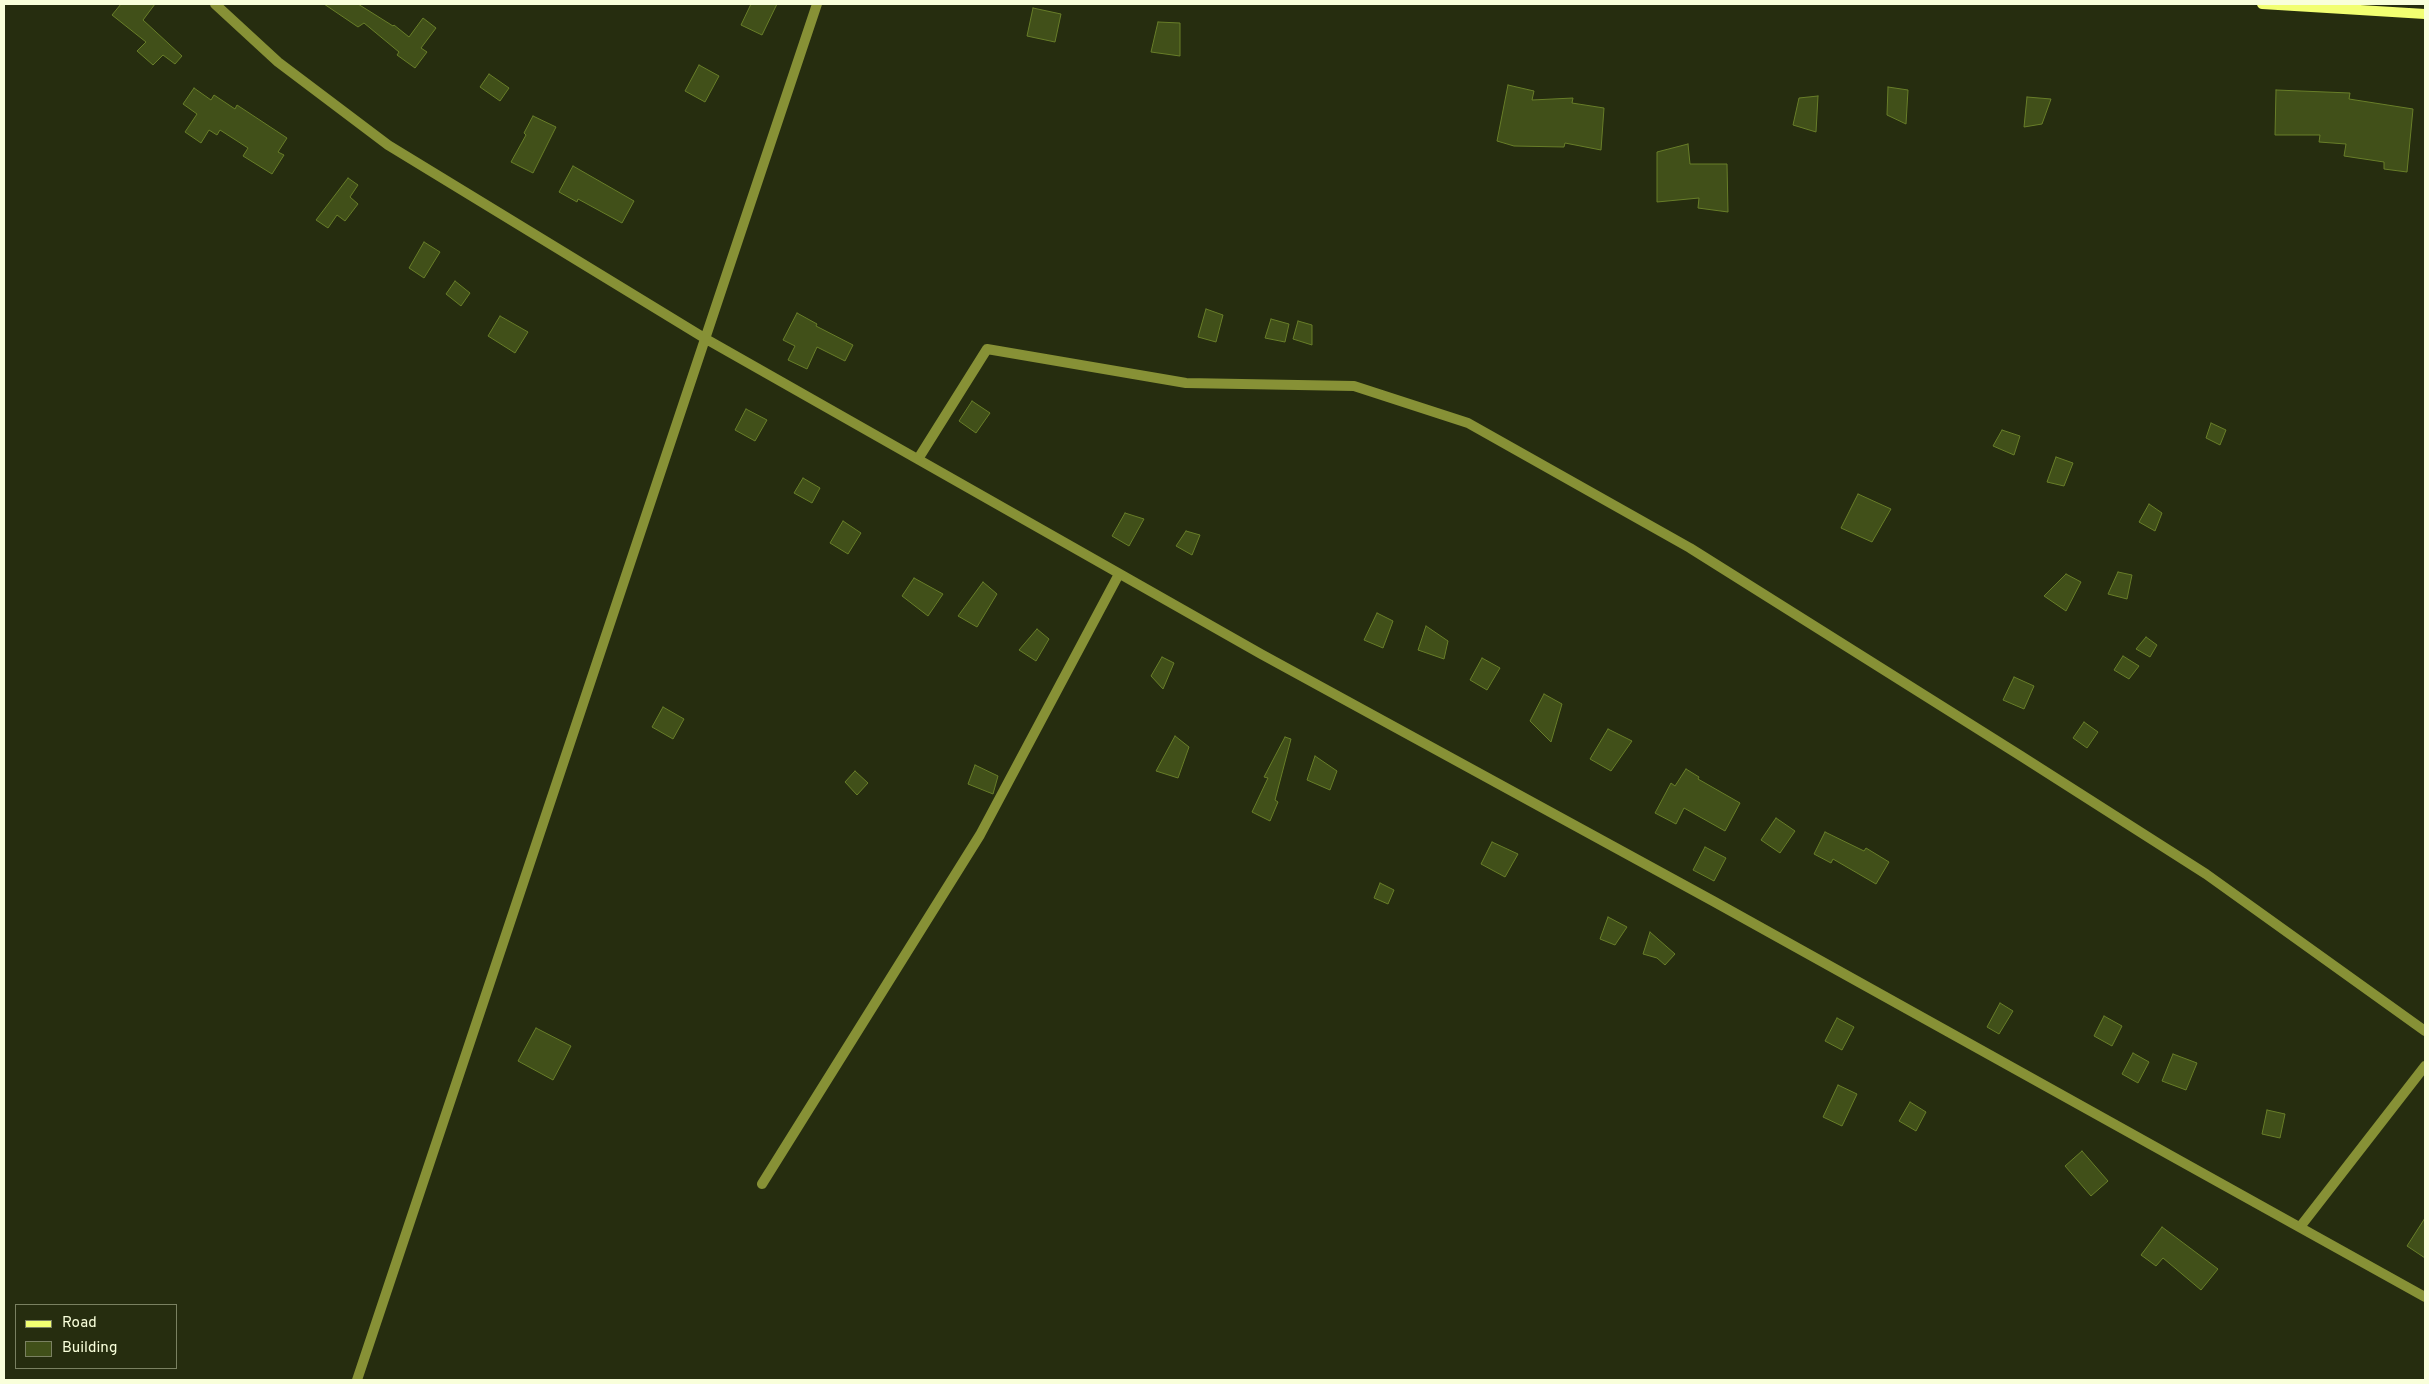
<!DOCTYPE html>
<style>
body{margin:0}
#map{position:relative;width:2429px;height:1384px;overflow:hidden;background:#262d0f;font-family:Overpass,sans-serif}
canvas{display:block}
.frame{position:absolute;inset:0;border:5px solid #f9ffdb;pointer-events:none}
.legend{position:absolute;left:15px;top:1304px;width:162px;height:65px;box-sizing:border-box;background:#262d0f;border:1px solid #7a8161;margin:0;padding:6px 9px;list-style:none;font-size:15px;color:#f9ffdb}
.legend li{display:flex;align-items:center;gap:10px;height:25px}
.legend b{width:25px;border:1px solid #7a8161}
</style>
<div id="map">
<canvas width="2429" height="1384"></canvas>
<div class="frame"></div>
<ul class="legend">
<li><b style="height:6px;background:#f2ff72"></b>Road</li>
<li><b style="height:14px;background:#415019"></b>Building</li>
</ul>
</div>
<script>
const g = document.querySelector('canvas').getContext('2d');
g.lineJoin = 'round';
function paint(path, color) { g.fillStyle = color; g.fill(path, 'evenodd'); }
const toPath = rows => new Path2D(rows.map(r => 'M' + r).join(''));
function strokePath(path, color, width, dash) { g.strokeStyle = color; g.lineWidth = width; g.lineCap = dash ? 'butt' : 'round'; g.setLineDash(dash || []); g.stroke(path); }
const building = toPath([
 [121,4,155,4,143,20,182,56,175,64,163,55,153,65,137,51,146,42,112,15,121,4],
 [324,4,358,4,393,26,394,25,409,37,423,18,436,28,421,48,427,52,415,68,397,55,399,52,364,23,358,27,324,4],
 [751,4,777,4,762,35,741,25,751,4],
 [1033,8,1061,14,1055,42,1027,36,1033,8],
 [1158,22,1180,23,1180,56,1151,52,1158,22],
 [699,65,719,76,705,102,685,91,699,65],
 [489,74,509,88,500,101,480,87,489,74],
 [1508,85,1534,91,1532,100,1573,98,1572,103,1604,108,1601,150,1565,143,1564,147,1514,146,1497,141,1508,85],
 [1888,87,1908,90,1906,124,1887,115,1888,87],
 [194,88,211,100,214,95,235,109,237,105,287,138,278,152,284,155,272,174,243,156,248,148,220,130,217,135,209,130,201,143,185,132,197,114,183,104,194,88],
 [2276,90,2350,93,2349,99,2413,109,2407,172,2384,169,2384,162,2344,156,2346,144,2319,142,2320,135,2275,135,2276,90],
 [1818,96,1816,132,1793,125,1799,98,1818,96],
 [2027,97,2051,99,2042,124,2024,127,2027,97],
 [533,116,556,127,533,173,511,162,526,135,524,133,533,116],
 [1688,144,1690,164,1727,164,1728,212,1698,208,1699,198,1657,202,1657,152,1688,144],
 [573,166,634,201,622,223,578,199,577,202,559,192,573,166],
 [348,178,358,185,350,197,358,204,345,221,337,215,328,228,316,220,348,178],
 [424,242,440,252,424,278,409,268,424,242],
 [455,281,470,293,461,306,446,294,455,281],
 [1206,309,1223,315,1216,342,1198,337,1206,309],
 [797,313,817,324,816,326,853,345,845,361,817,347,807,369,788,360,795,346,783,340,797,313],
 [500,316,528,332,515,353,488,336,500,316],
 [1271,319,1289,324,1285,342,1265,338,1271,319],
 [1298,321,1312,325,1312,345,1293,339,1298,321],
 [972,401,990,413,976,433,959,421,972,401],
 [746,409,767,420,755,441,735,430,746,409],
 [2211,423,2226,430,2220,445,2206,438,2211,423],
 [2002,430,2020,436,2014,455,1993,446,2002,430],
 [2056,457,2073,463,2064,486,2047,482,2056,457],
 [803,478,820,488,812,503,794,493,803,478],
 [1858,494,1891,509,1872,542,1841,528,1858,494],
 [2149,504,2162,513,2155,531,2139,522,2149,504],
 [1125,513,1144,519,1129,546,1112,536,1125,513],
 [843,521,861,533,848,554,830,543,843,521],
 [1186,531,1200,535,1192,555,1176,546,1186,531],
 [2118,572,2132,575,2127,599,2108,594,2118,572],
 [2066,574,2081,582,2066,611,2044,596,2066,574],
 [914,578,943,594,928,616,902,596,914,578],
 [983,582,997,594,977,627,958,616,983,582],
 [1377,613,1393,621,1383,648,1364,640,1377,613],
 [1426,626,1448,641,1444,659,1418,650,1426,626],
 [1037,629,1049,639,1036,661,1019,650,1037,629],
 [2146,637,2157,645,2150,657,2136,649,2146,637],
 [2123,656,2139,666,2129,679,2114,670,2123,656],
 [1162,657,1174,663,1163,689,1151,676,1162,657],
 [1482,658,1500,668,1487,690,1470,680,1482,658],
 [2014,677,2034,686,2024,709,2003,700,2014,677],
 [1544,694,1562,704,1551,742,1530,721,1544,694],
 [663,707,684,719,673,739,652,727,663,707],
 [2084,722,2098,732,2087,748,2073,738,2084,722],
 [1608,729,1632,741,1611,771,1590,759,1608,729],
 [1175,736,1189,747,1178,778,1156,771,1175,736],
 [1285,737,1291,739,1275,800,1278,802,1270,821,1252,812,1268,778,1264,777,1285,737],
 [1315,756,1337,771,1330,790,1307,780,1315,756],
 [975,765,998,776,993,794,968,784,975,765],
 [1686,769,1699,777,1698,779,1740,803,1725,831,1684,808,1676,824,1655,813,1671,783,1675,786,1686,769],
 [855,771,868,783,857,795,845,782,855,771],
 [1776,818,1795,831,1780,853,1761,840,1776,818],
 [1825,832,1864,851,1866,848,1889,862,1876,884,1833,859,1831,863,1814,854,1825,832],
 [1492,842,1518,854,1505,877,1481,864,1492,842],
 [1705,847,1726,858,1714,881,1693,870,1705,847],
 [1380,883,1394,890,1388,904,1374,898,1380,883],
 [1608,917,1627,927,1615,945,1600,939,1608,917],
 [1650,932,1675,954,1665,965,1657,958,1643,954,1650,932],
 [2000,1003,2013,1011,1999,1034,1987,1027,2000,1003],
 [2104,1016,2122,1026,2112,1046,2094,1036,2104,1016],
 [1837,1018,1854,1027,1842,1050,1825,1041,1837,1018],
 [536,1028,571,1046,553,1080,518,1061,536,1028],
 [2133,1053,2149,1062,2138,1083,2122,1074,2133,1053],
 [2173,1054,2197,1063,2186,1090,2162,1081,2173,1054],
 [1838,1085,1857,1094,1842,1126,1823,1117,1838,1085],
 [1910,1102,1926,1112,1916,1131,1899,1121,1910,1102],
 [2267,1110,2285,1114,2280,1138,2262,1134,2267,1110],
 [2082,1151,2108,1181,2091,1196,2065,1166,2082,1151],
 [2425,1218,2425,1258,2407,1246,2425,1218],
 [2162,1227,2218,1269,2201,1290,2163,1258,2156,1266,2141,1255,2162,1227]
]);
paint(building, '#415019');
strokePath(building, '#687e29', 1);
strokePath(toPath([
 [215,4,278,62,388,145,706,339,1261,654,1713,901,2425,1297],
 [918,459,987,349,1186,383,1354,386,1468,423,1690,548,2021,756,2206,874,2425,1031],
 [762,1184,980,835,1119,574],
 [2300,1227,2425,1066],
 [357,1380,817,4]
]), '#879136', 10);
strokePath(toPath([
 [2262,4,2425,14]
]), '#f2ff72', 10);
</script>
